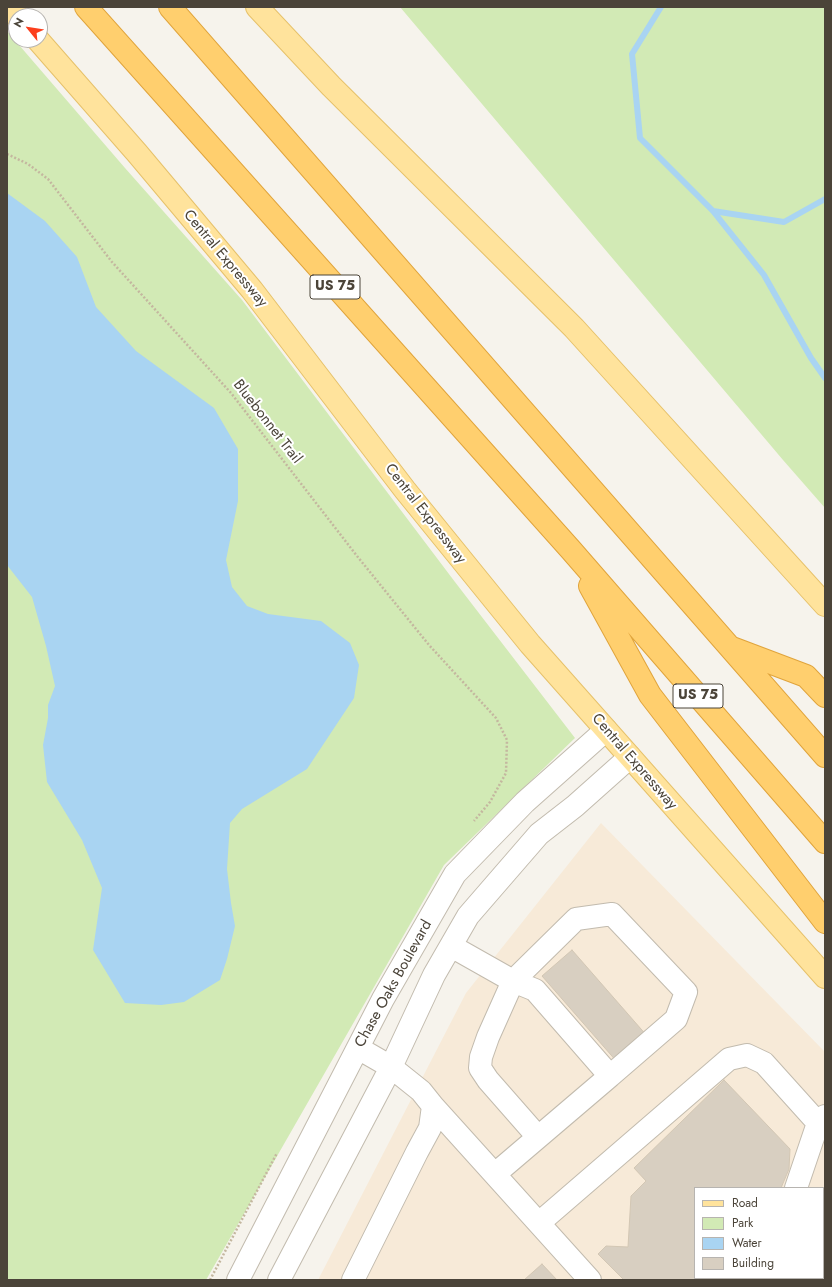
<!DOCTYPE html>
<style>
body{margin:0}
#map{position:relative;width:832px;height:1287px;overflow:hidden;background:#f6f3ec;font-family:Jost,sans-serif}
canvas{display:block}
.frame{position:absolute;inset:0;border:8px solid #4b4439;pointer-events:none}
.legend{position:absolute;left:694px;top:1187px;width:130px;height:92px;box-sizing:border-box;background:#fff;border:1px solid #b7b4b0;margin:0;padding:5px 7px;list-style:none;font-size:12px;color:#4b4439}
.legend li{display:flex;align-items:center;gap:8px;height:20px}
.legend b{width:20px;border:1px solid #b7b4b0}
.north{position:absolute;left:8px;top:8px;width:40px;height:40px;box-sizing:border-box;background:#fff;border:1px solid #b7b4b0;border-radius:50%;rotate:300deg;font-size:11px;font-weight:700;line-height:16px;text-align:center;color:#4b4439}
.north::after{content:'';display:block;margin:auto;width:14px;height:18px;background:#fc3f1d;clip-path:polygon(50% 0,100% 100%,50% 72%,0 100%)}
</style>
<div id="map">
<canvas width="832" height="1287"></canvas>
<div class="frame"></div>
<ul class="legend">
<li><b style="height:5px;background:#ffe39c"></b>Road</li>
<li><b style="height:11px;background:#d2eab5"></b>Park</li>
<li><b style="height:11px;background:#a9d4f2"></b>Water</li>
<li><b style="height:11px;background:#d8cfc1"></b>Building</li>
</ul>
<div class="north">N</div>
</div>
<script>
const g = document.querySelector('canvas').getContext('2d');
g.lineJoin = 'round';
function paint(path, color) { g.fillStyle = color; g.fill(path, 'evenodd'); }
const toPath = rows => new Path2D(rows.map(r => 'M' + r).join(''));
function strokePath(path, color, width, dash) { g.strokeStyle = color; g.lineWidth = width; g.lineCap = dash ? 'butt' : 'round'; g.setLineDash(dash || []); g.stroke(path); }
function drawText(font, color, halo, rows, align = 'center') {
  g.font = font + ' Jost,sans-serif'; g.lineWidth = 4; g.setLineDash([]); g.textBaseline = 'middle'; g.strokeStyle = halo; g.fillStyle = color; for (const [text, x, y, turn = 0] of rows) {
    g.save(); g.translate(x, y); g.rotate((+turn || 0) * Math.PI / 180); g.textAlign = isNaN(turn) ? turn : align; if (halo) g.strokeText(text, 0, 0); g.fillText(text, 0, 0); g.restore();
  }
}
paint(toPath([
 [601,823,825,1052,825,1280,318,1280,466,993],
 [695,1188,823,1188,823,1278,695,1278]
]), '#f7ead8');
paint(toPath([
 [400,7,825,7,825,508,783,460],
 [7,31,125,168,242,300,455,582,575,738,444,865,206,1280,7,1280]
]), '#d2eab5');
paint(toPath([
 [7,193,45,221,77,257,96,307,136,351,214,408,238,449,238,501,226,560,232,587,247,606,268,614,321,621,350,643,359,665,354,698,307,769,242,809,230,823,227,869,231,903,235,926,227,959,220,980,184,1002,161,1005,125,1003,93,950,102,888,82,840,47,782,43,745,48,718,48,705,55,686,46,646,32,597,7,565]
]), '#a9d4f2');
strokePath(toPath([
 [661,7,632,54,640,138,713,211,764,275,811,358,825,378],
 [713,211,784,222,825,199]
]), '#a9d4f2', 6);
const building = toPath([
 [572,950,648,1037,618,1063,542,976,572,950],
 [724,1080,790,1149,789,1169,781,1188,695,1188,695,1278,707,1278,705,1280,624,1280,598,1254,606,1246,628,1247,631,1196,646,1181,634,1168,724,1080],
 [542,1264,557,1280,524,1280,542,1264]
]);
paint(building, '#d8cfc1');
strokePath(building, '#d3c7b4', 1);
const minor = toPath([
 [451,946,513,981,535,990,610,1076,495,1174],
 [433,1106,590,1280],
 [538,1137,488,1080,480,1068,481,1057,488,1037,513,981,576,919,612,914,686,992,676,1019,610,1076],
 [796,1188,818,1123,825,1116],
 [539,1223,729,1059,747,1055,764,1063,818,1123,825,1125],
 [823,1269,825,1272],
 [238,1280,383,999,455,874,525,802,606,730],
 [279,1280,391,1067,434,975,468,916,539,834,575,806,630,757],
 [353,1280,417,1152,430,1128,433,1106,421,1091,391,1067,358,1048],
 [729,1280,731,1278]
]);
const major = toPath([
 [9,7,17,16],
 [257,7,331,86,574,328,825,605],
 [38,40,137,153,252,290,405,490,530,644,825,977]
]);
const highway = toPath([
 [86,7,571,550,825,842],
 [170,7,825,756],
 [590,586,650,695,825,922],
 [732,648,806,676,825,696]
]);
strokePath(minor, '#c2bbae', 24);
strokePath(major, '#e6c16a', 24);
strokePath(highway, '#e0a43c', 24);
strokePath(toPath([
 [7,154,28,164,48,179,112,262,231,393,357,556,429,645,496,718,507,740,506,773,490,802,474,821],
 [210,1280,277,1153]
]), '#c4b79f', 2.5, [2, 2]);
strokePath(minor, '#fff', 22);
strokePath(major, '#ffe39c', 22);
strokePath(highway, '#ffcf6e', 22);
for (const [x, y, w] of [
 [335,287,50],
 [698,696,50]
]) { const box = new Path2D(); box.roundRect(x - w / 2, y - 12, w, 24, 3); g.fillStyle = '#fff'; g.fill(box); strokePath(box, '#4b4439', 1); }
drawText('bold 14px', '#4b4439', null, [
 ["US 75",335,287],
 ["US 75",698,696]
]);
drawText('15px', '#4b4439', '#fff', [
 ["Central Expressway",225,259,50],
 ["Bluebonnet Trail",267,422,52],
 ["Central Expressway",425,514,52],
 ["Central Expressway",634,762,49],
 ["Chase Oaks Boulevard",394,984,-61]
]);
</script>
